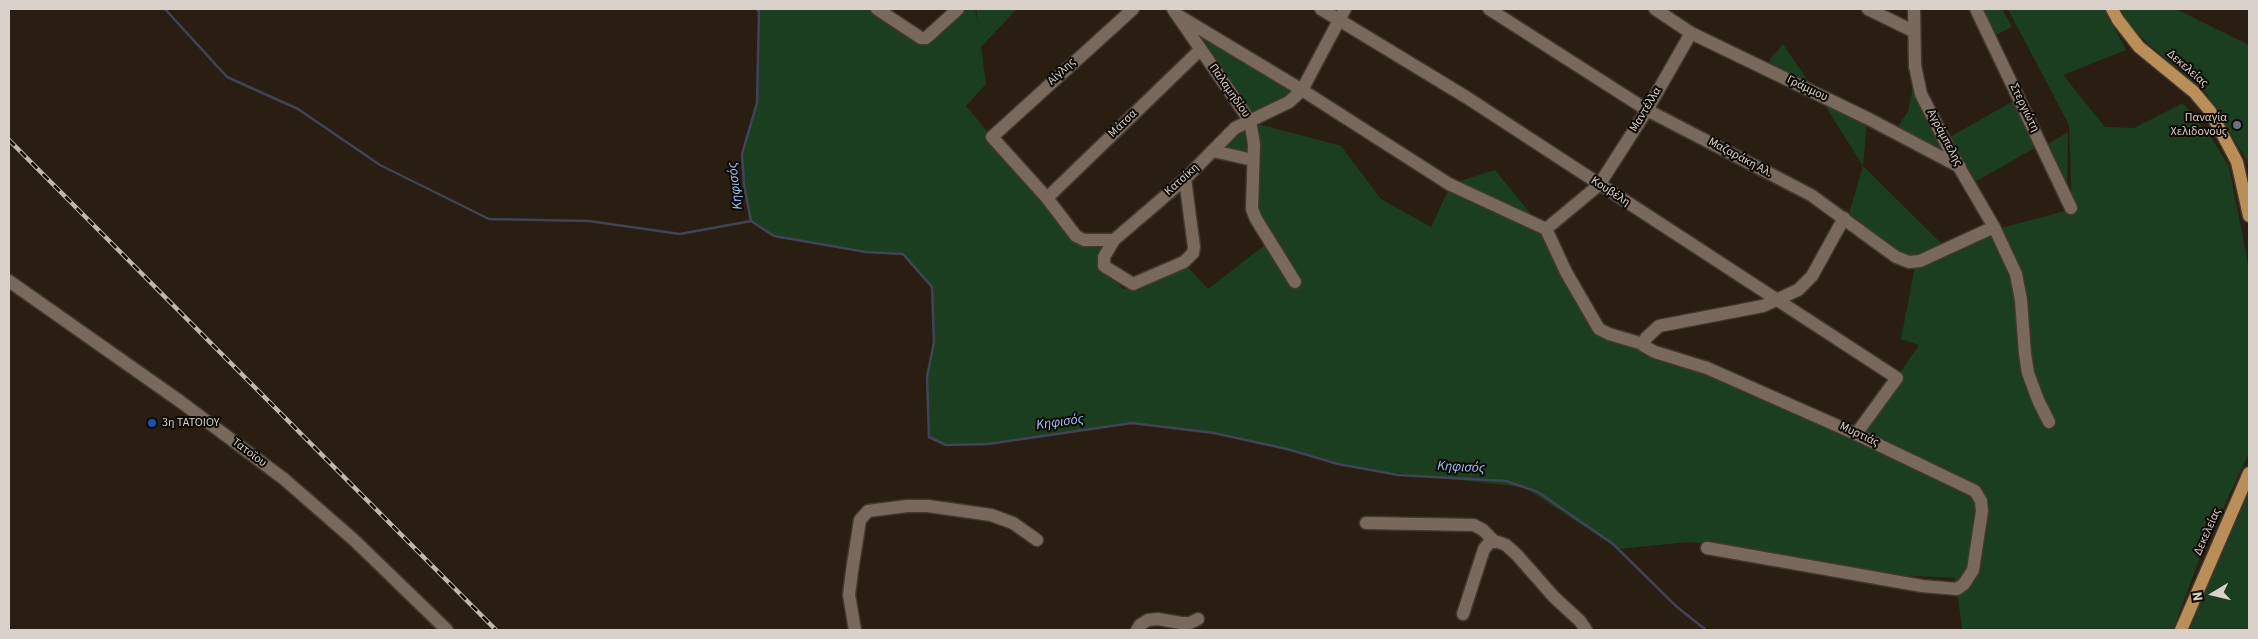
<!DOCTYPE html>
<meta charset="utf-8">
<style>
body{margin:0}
#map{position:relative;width:2258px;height:639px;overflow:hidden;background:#2a1e12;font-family:"Source Sans 3",sans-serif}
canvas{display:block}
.frame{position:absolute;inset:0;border:10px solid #dad2ca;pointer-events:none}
.north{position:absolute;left:2188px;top:569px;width:50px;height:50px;-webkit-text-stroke:4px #0e0905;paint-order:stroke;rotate:261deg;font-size:14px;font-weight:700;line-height:20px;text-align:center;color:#dad2ca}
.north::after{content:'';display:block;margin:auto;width:18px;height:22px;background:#dad2ca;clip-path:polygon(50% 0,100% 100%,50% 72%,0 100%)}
</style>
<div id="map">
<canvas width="2258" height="639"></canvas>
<div class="frame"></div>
<div class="north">N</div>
</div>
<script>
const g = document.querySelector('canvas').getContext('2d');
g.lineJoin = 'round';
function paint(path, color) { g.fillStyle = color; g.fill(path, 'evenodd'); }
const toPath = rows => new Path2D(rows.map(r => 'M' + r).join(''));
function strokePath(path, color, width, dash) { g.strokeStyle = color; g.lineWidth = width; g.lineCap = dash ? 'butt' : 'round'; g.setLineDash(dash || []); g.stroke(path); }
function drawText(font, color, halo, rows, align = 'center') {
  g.font = font + ' "Source Sans 3",sans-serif'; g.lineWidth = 4; g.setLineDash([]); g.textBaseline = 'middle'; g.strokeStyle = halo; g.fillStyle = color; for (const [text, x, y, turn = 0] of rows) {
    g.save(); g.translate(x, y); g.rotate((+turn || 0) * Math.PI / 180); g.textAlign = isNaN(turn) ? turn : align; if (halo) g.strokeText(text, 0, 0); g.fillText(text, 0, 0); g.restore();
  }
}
paint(toPath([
 [757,9,872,9,915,41,960,9,975,9,979,28,976,9,1017,9,981,47,986,84,966,106,1080,243,1104,248,1103,266,1123,289,1149,284,1186,265,1208,289,1270,241,1256,218,1250,158,1215,150,1250,121,1196,27,1302,90,1251,122,1341,146,1381,199,1431,227,1451,184,1495,170,1531,214,1496,204,1541,231,1596,331,1859,433,1919,345,1901,339,1915,266,1994,230,2072,209,2069,125,2008,9,2105,9,2126,50,2063,75,2105,127,2134,128,2183,103,2212,139,2229,166,2249,269,2249,453,2199,560,2173,630,1962,630,1956,581,1954,578,1896,575,1723,545,1688,542,1618,549,1524,487,1368,470,1214,433,1132,423,988,444,946,445,929,437,927,377,934,342,932,287,903,254,866,252,774,236,751,221,744,185,742,154,757,103,759,12],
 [1981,9,2003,10,2012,27,1994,36],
 [2120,9,2176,9,2249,45,2249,168,2247,161,2205,91,2147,43,2123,17],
 [1783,44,1817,94,1763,68],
 [1916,74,1946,139,2017,99,2040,145,1971,184,1959,165,1894,133,1908,111],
 [1819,96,1867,120,1863,166,1944,246,1924,256,1909,258,1848,216,1863,166],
 [2068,132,2067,188,2043,147],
 [2249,488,2249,630,2187,630]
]), '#1b3d20');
strokePath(toPath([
 [165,9,227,77,298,109,380,165,489,219,589,221,680,234,751,221],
 [757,9,759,12,757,103,742,154,744,185,751,221,774,236,866,252,903,254,932,287,934,342,927,377,929,437,946,445,988,444,1132,423,1214,433,1287,449,1338,464,1398,475,1506,481,1538,492,1613,544,1677,607,1706,630]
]), '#414456', 2.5);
const minor = toPath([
 [877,9,921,38,926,38,958,9],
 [1133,9,992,137,1047,198,1076,236,1084,240,1114,240,1104,257,1104,266,1133,284,1184,262,1193,253,1194,247,1185,179],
 [1173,9,1250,121,1254,144,1252,209,1256,219,1295,282],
 [1321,9,1466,97,1897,378,1856,434],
 [1489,9,1647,110,1811,195,1896,257,1909,262,1920,261,1994,227],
 [1655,9,1691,33,1869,119,1960,167],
 [1868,9,1913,31],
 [1914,9,1915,66,1921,94,1952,155,1994,227,2016,274,2021,300,2025,354,2028,373,2038,400,2049,422],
 [1976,9,2071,208],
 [1179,16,1302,90,1449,184,1546,229,1599,185,1647,110,1691,33],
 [1213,151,1253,160],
 [1047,198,1200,50],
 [1546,229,1566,272,1599,329,1609,334,1643,344],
 [1114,240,1185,179,1235,128,1289,102,1302,90,1345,9],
 [9,281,181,402,284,479,354,540,447,630],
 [1366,523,1474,525,1483,530,1494,541],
 [1707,548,1922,586,1957,589,1964,584,1973,570,1982,511,1981,501,1975,491,1856,434,1707,368,1655,352,1644,346,1646,338,1659,326,1763,306,1798,290,1812,276,1844,218],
 [1463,614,1484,549,1490,542,1498,542,1506,545,1517,555,1554,597,1580,621,1586,630],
 [855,630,849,595,852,571,860,520,868,511,907,506,928,506,991,515,1013,523,1037,540],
 [1137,630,1140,625,1148,620,1158,619,1181,623,1190,623,1198,619]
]);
const major = toPath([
 [2112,9,2118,20,2139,47,2194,92,2210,111,2237,162,2249,216],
 [2181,630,2249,473]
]);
strokePath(minor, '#423831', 15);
strokePath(major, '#423831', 15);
strokePath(minor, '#78695c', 12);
strokePath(major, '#b98e57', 12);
const rail = toPath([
 [9,140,496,630]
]);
strokePath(rail, '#c0b8af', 4.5);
strokePath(rail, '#0e0905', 2.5, [8]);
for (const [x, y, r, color] of [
 [2237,125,5,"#6b7280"],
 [152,423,5,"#1a4fb4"]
]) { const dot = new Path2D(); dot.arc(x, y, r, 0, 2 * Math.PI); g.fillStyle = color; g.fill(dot); strokePath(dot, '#0e0905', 2); }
drawText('12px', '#dad2ca', '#0e0905', [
 ["Δεκελείας",2187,69,41],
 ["Αίγλης",1062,72,-43],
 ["Γράμμου",1807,89,26],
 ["Παλαμηδίου",1229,91,55],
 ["Στεργιώτη",2024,108,64],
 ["Μαντέλλα",1646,110,-59],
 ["Μάτσα",1123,124,-44],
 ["Αγράμπελης",1944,138,62],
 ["Μαζαράκη Αλ.",1740,158,28],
 ["Κατσίκη",1182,180,-42],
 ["Κουβέλη",1610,192,33],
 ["Μυρτιάς",1859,435,25],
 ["Τατοΐου",249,453,37],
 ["Δεκελείας",2208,532,-66]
]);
drawText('12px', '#dad2ca', '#0e0905', [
 ["Παναγία",2227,118],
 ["Χελιδονούς",2227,132],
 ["3η ΤΑΤΟΙΟΥ",162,423,"left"]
], 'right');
drawText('italic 14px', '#9ac7fe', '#0e0905', [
 ["Κηφισός",736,186,-97],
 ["Κηφισός",1060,423,-8],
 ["Κηφισός",1461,468,3]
]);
</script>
